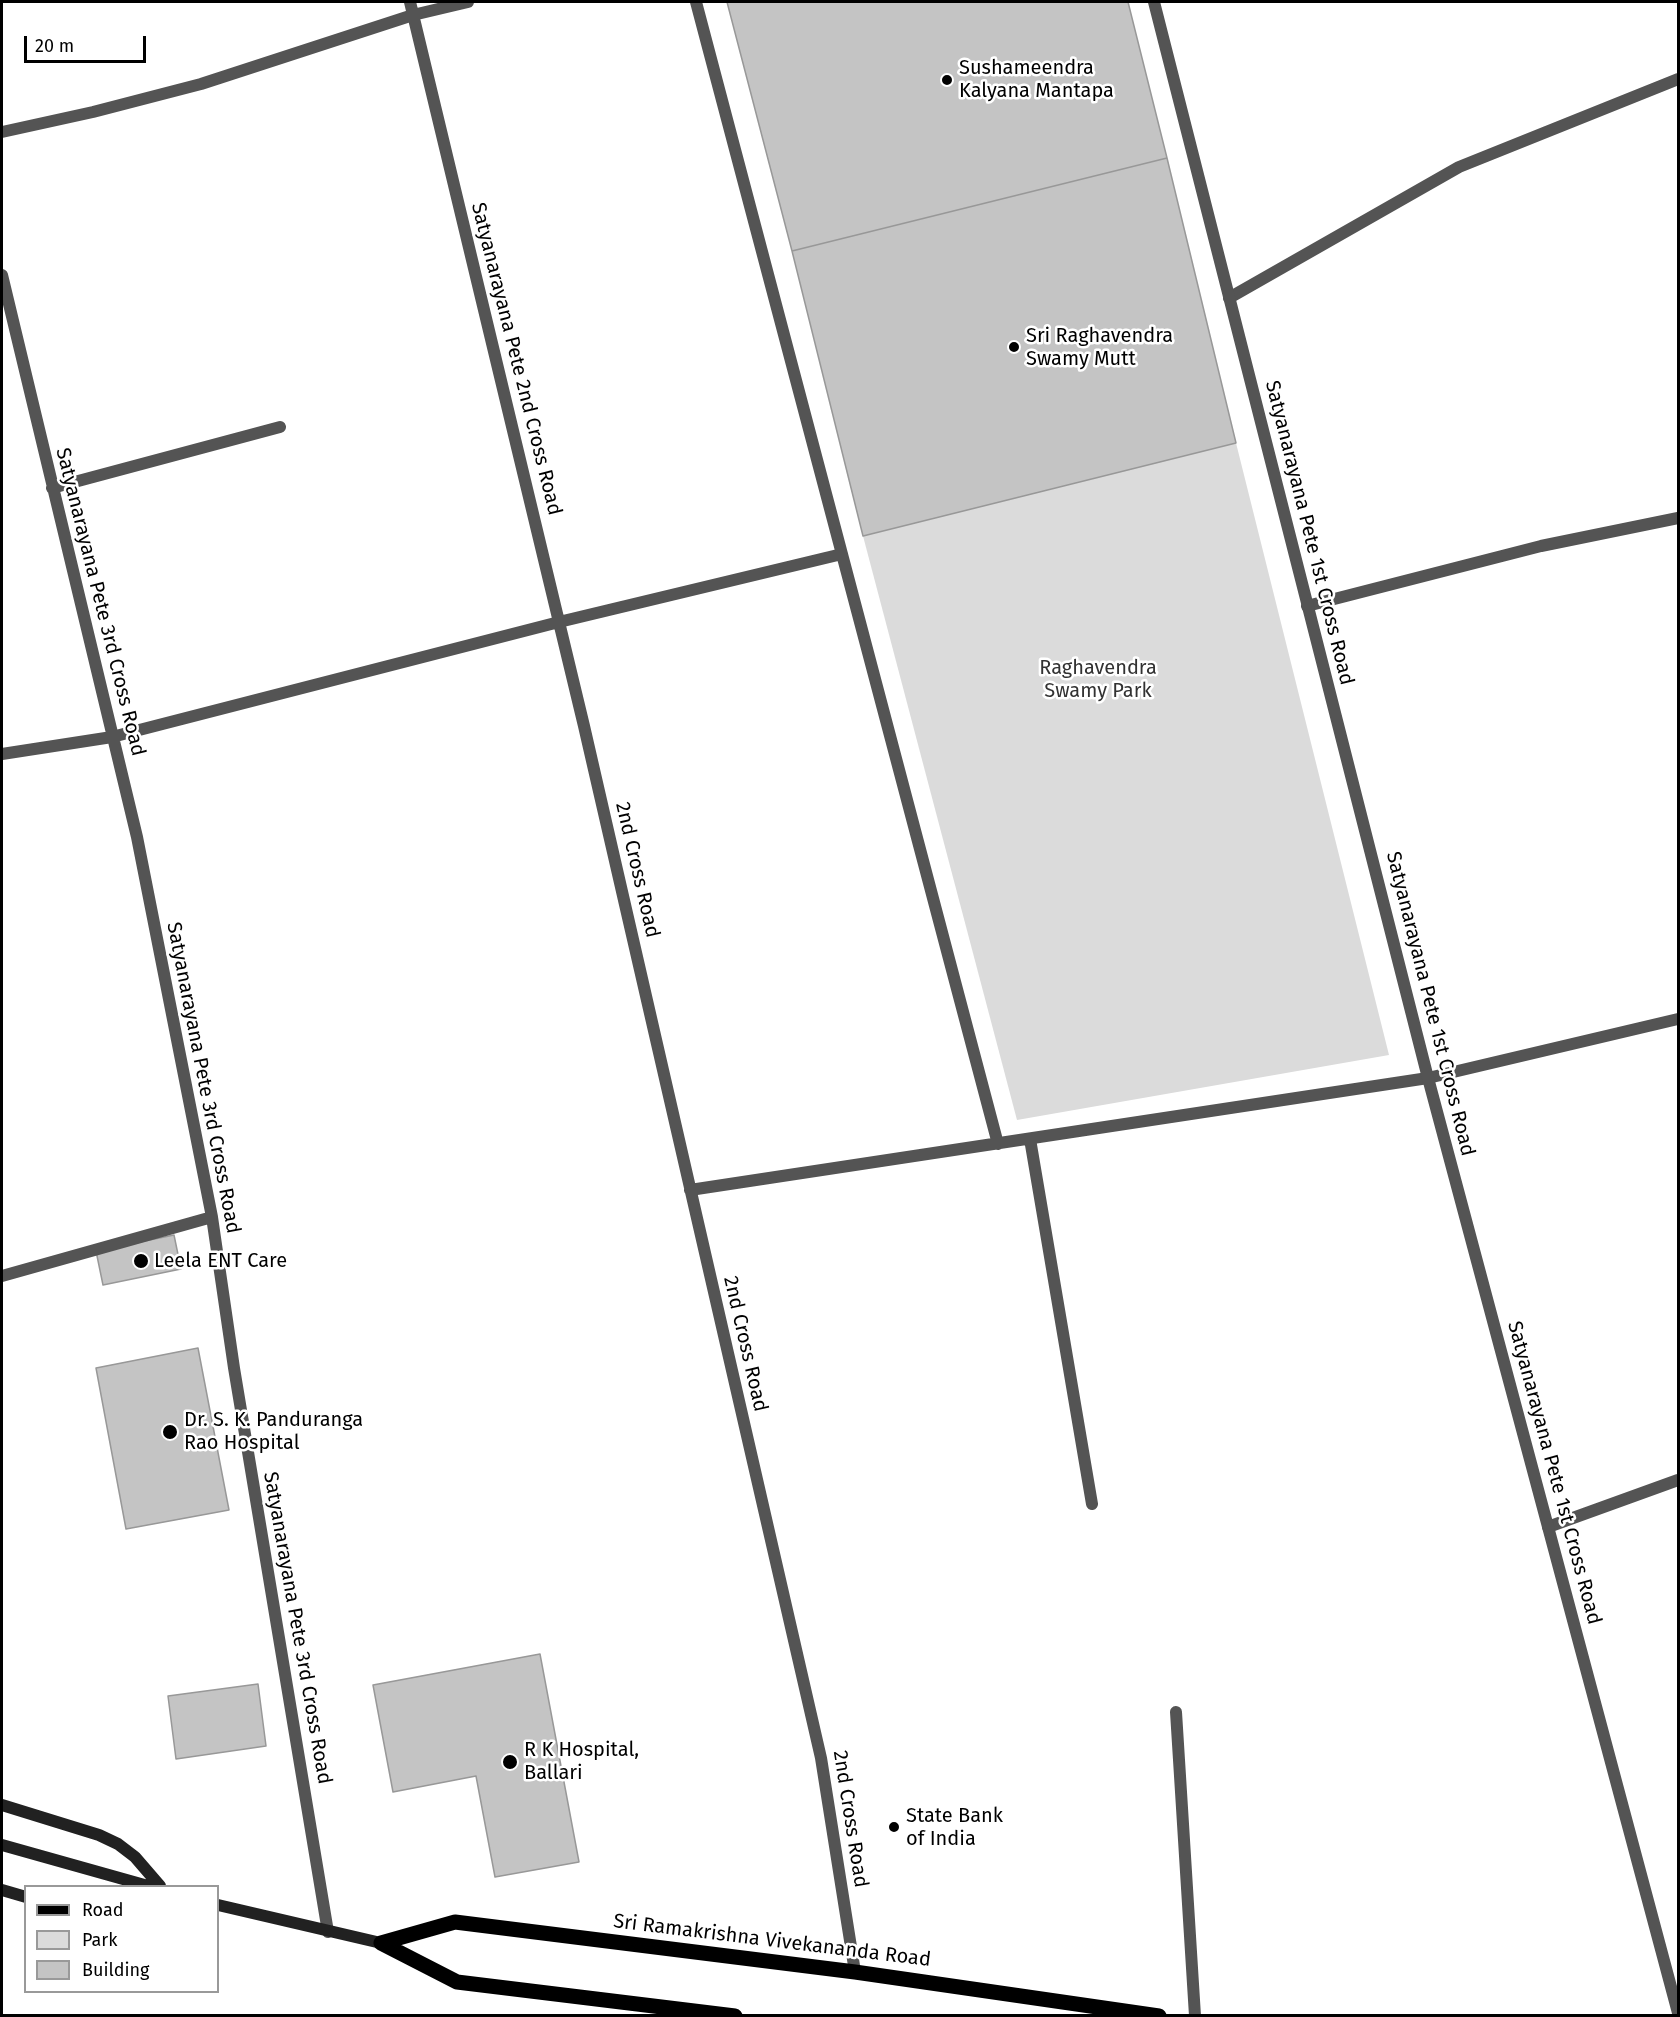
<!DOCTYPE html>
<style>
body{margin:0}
#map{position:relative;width:1680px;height:2017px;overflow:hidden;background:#fff;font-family:"Fira Sans",sans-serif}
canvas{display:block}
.frame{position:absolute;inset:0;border:3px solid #000;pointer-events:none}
.legend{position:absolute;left:24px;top:1885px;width:195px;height:108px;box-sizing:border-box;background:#fff;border:2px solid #999;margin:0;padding:8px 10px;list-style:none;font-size:18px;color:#000}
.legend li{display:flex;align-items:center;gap:12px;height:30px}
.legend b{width:30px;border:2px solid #999}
.scale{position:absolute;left:24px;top:36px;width:122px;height:27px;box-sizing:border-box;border:3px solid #000;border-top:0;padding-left:8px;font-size:18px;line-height:21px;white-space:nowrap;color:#000;-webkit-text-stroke:4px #fff;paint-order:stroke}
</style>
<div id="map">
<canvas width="1680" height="2017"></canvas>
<div class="frame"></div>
<ul class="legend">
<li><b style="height:8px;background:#000"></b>Road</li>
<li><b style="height:16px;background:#dbdbdb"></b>Park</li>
<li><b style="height:16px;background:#c4c4c4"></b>Building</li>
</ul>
<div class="scale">20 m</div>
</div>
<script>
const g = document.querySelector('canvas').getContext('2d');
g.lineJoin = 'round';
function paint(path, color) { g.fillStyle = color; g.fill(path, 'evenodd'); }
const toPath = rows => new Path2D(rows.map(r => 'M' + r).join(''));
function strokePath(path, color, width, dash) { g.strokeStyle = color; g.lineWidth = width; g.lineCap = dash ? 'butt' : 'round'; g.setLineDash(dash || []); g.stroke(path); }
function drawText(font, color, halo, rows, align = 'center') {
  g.font = font + ' "Fira Sans",sans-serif'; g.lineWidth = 5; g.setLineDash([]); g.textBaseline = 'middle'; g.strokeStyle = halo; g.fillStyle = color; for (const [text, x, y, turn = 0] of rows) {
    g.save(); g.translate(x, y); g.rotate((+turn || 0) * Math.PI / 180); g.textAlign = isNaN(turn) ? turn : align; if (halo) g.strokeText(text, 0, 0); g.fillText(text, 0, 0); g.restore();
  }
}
paint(toPath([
 [1236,443,1389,1055,1017,1120,863,536]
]), '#dbdbdb');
const building = toPath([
 [727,2,1128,2,1167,158,792,251,727,2],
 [1167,158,1236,443,863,536,792,251,1167,158],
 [174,1235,181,1269,103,1285,96,1251,174,1235],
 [198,1348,229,1510,126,1529,96,1368,198,1348],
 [540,1654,579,1862,495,1877,476,1776,393,1792,373,1685,540,1654],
 [258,1684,266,1746,176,1759,168,1696,258,1684]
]);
paint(building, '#c4c4c4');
strokePath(building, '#989898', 1.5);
strokePath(toPath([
 [410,2,584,726,821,1758,855,1972],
 [696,2,998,1144],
 [2,132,93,112,201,84,413,15,468,2],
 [2,275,137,837,212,1217,234,1368,328,1932],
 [1229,298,1459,167,1678,79],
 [52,488,280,427],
 [1307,606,1541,546,1678,518],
 [2,754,112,737,559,622,842,554],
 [1030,1139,1092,1504],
 [690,1190,1428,1078,1678,1019],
 [2,1276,212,1217],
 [1548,1527,1678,1480],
 [1176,1712,1195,2016]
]), '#545454', 12);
strokePath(toPath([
 [1154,2,1428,1078,1678,2013]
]), '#545454', 12);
strokePath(toPath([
 [2,1805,99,1835,118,1844,135,1857,160,1886],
 [2,1845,148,1886],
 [2,1890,26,1897],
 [218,1905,381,1943]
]), '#212121', 12);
strokePath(toPath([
 [381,1943,455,1922,855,1972,1159,2016],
 [381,1943,457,1982,735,2016]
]), '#000', 15);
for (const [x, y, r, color] of [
 [947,80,6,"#000"],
 [1014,347,6,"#000"],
 [141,1261,8,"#000"],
 [170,1432,8,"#000"],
 [510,1762,8,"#000"],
 [894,1827,6,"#000"]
]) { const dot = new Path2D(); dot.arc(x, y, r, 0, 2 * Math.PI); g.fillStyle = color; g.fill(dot); strokePath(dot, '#fff', 2); }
drawText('20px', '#000', '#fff', [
 ["Sushameendra",959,68],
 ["Kalyana Mantapa",959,91],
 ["Sri Raghavendra",1026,336],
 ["Swamy Mutt",1026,359],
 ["Leela ENT Care",154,1261],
 ["Dr. S. K. Panduranga",184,1420],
 ["Rao Hospital",184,1443],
 ["R K Hospital,",524,1750],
 ["Ballari",524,1773],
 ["State Bank",906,1816],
 ["of India",906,1839]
], 'left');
drawText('20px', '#000', '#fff', [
 ["Satyanarayana Pete 2nd Cross Road",516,359,76],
 ["Satyanarayana Pete 1st Cross Road",1309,533,76],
 ["Satyanarayana Pete 3rd Cross Road",100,602,76],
 ["2nd Cross Road",637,870,77],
 ["Satyanarayana Pete 1st Cross Road",1430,1004,76],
 ["Satyanarayana Pete 3rd Cross Road",203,1078,79],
 ["2nd Cross Road",745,1344,77],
 ["Satyanarayana Pete 1st Cross Road",1554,1473,75],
 ["Satyanarayana Pete 3rd Cross Road",297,1628,80],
 ["2nd Cross Road",850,1819,81],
 ["Sri Ramakrishna Vivekananda Road",772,1941,7]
]);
drawText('20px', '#323232', '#fff', [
 ["Raghavendra",1098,668],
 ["Swamy Park",1098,691]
]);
</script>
